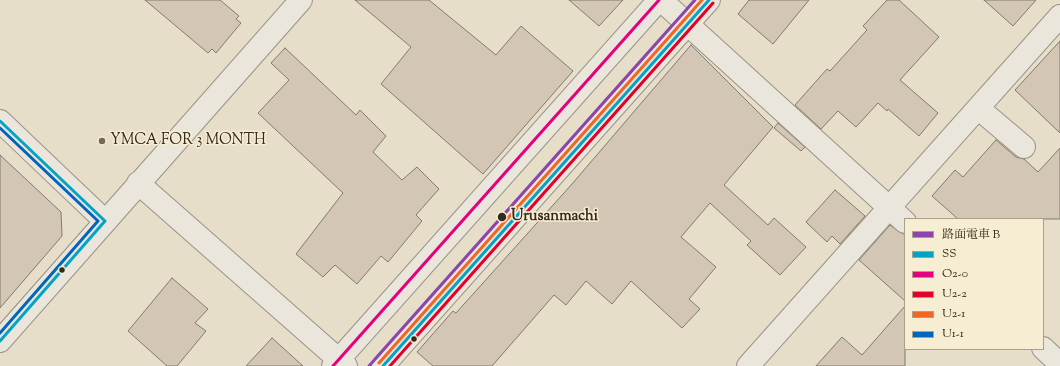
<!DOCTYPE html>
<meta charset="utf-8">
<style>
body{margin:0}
#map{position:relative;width:1060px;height:366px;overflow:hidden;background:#e6dec9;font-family:"Sorts Mill Goudy","Noto Serif JP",serif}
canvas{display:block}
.legend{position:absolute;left:904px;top:218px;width:140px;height:132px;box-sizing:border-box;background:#f7edd3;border:1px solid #aa9f8a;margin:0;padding:5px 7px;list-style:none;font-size:12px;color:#362a1c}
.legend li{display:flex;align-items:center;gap:8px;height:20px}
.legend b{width:20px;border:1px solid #aa9f8a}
</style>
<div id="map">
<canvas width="1060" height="366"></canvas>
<ul class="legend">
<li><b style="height:5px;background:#8e44ad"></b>路面電車 B</li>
<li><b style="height:5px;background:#03a3c5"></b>SS</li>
<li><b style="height:5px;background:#e5007d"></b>O2-0</li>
<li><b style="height:5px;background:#e4002b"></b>U2-2</li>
<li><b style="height:5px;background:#f26522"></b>U2-1</li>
<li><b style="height:5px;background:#0065bd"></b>U1-1</li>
</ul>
</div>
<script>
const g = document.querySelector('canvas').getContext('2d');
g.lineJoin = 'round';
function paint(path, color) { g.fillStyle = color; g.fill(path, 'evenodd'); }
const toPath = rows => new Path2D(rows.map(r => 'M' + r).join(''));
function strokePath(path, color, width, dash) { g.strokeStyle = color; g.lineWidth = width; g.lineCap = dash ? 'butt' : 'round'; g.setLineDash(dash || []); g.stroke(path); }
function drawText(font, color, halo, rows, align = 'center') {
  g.font = font + ' "Sorts Mill Goudy",serif'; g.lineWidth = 3; g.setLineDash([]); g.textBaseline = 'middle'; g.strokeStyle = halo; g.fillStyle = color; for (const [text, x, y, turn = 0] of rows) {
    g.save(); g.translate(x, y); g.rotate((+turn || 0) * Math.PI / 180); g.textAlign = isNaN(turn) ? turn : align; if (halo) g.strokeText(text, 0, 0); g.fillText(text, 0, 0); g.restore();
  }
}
const building = toPath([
 [145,0,220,0,239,16,236,19,241,23,216,53,212,49,208,53,145,0],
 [355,0,429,0,496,55,521,26,573,71,483,174,381,84,411,47,355,0],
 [569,0,623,0,599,26,569,0],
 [749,0,809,0,773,44,738,14,749,0],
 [887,0,899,0,939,37,900,80,938,113,919,136,888,109,887,111,878,103,856,127,838,111,821,129,795,105,827,69,830,71,867,30,863,26,887,0],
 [984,0,1036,0,1013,26,984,0],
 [1060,41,1060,133,1015,90,1060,41],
 [691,45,773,127,724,185,768,225,774,218,806,247,780,275,747,245,751,241,710,203,681,237,716,267,689,299,700,309,682,328,631,281,612,304,586,281,566,305,554,295,492,366,433,366,417,352,453,311,456,313,572,184,691,45],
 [285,48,356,115,360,110,386,136,373,152,402,180,417,167,439,189,416,215,422,221,388,262,381,256,357,284,335,265,323,277,296,254,343,193,258,113,289,80,271,63,285,48],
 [778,123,805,147,801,151,774,128,778,123],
 [996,140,1016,157,1024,159,1038,172,1060,148,1060,219,958,219,932,196,955,170,963,177,996,140],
 [0,155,61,212,62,236,0,308,0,155],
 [835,190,865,216,840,244,832,236,827,242,806,222,835,190],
 [890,225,905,235,905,301,859,260,890,225],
 [172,278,208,309,195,323,206,331,177,366,167,366,128,331,172,278],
 [905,306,905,366,816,366,842,337,862,355,905,306],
 [272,338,303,366,246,366,272,338]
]);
paint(building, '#d3c6b5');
strokePath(building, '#817a6e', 1);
const minor = toPath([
 [661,0,905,222],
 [978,108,1024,147],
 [0,121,105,221],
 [138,183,346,366],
 [0,341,301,0],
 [1043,348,1060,364],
 [333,366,659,0],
 [383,366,709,0],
 [748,366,1060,16]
]);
strokePath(minor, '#999386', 24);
strokePath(minor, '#eae6dc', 22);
strokePath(toPath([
 [0,121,105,221,0,341],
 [383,366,709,0]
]), '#03a3c5', 3);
strokePath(toPath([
 [333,366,659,0]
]), '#e5007d', 3);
strokePath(toPath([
 [390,366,713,3]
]), '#e4002b', 3);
strokePath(toPath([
 [379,363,702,0]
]), '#f26522', 3);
strokePath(toPath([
 [0,128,98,221,0,333]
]), '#0065bd', 3);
strokePath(toPath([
 [369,366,695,0]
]), '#8e44ad', 3);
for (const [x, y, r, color] of [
 [102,141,4,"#746959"],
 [502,217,5,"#362a1c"],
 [62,270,3.5,"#362a1c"],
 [414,339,3.5,"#362a1c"]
]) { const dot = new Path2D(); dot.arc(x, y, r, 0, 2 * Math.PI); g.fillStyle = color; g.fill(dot); strokePath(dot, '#f7edd3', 1.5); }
drawText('15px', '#362a1c', '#f7edd3', [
 ["YMCA FOR 3 MONTH",110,141]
], 'left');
drawText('bold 15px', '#362a1c', '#f7edd3', [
 ["Urusanmachi",511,217]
], 'left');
</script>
